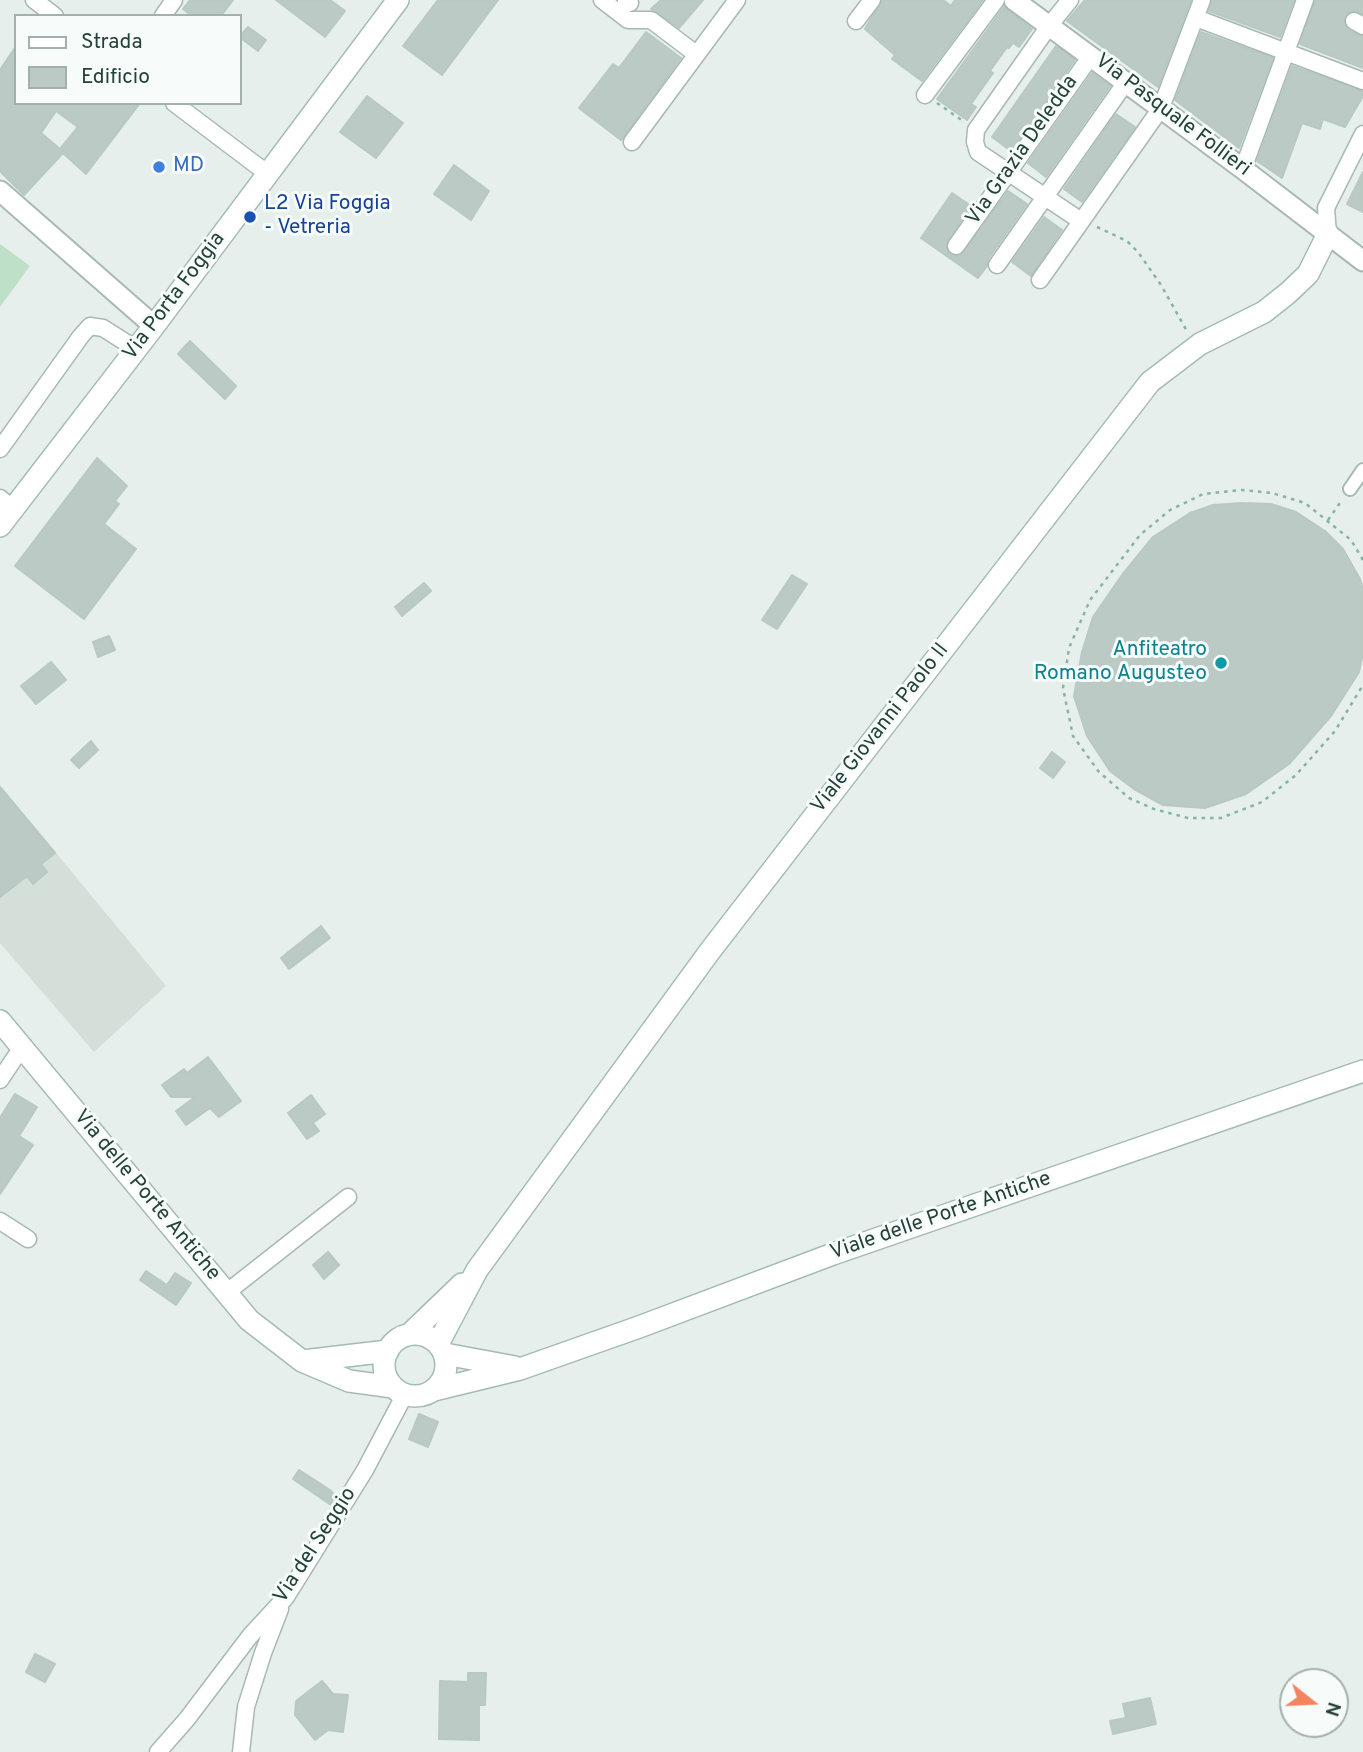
<!DOCTYPE html>
<style>
body{margin:0}
#map{position:relative;width:1363px;height:1752px;overflow:hidden;background:#e6efeb;font-family:Overpass,sans-serif}
canvas{display:block}
.legend{position:absolute;left:14px;top:14px;width:228px;height:91px;box-sizing:border-box;background:#f7fbf9;border:2px solid #a3b1ad;margin:0;padding:9px 12px;list-style:none;font-size:21px;color:#24423a}
.legend li{display:flex;align-items:center;gap:14px;height:35px}
.legend b{width:35px;border:2px solid #a3b1ad}
.north{position:absolute;left:1279px;top:1668px;width:70px;height:70px;box-sizing:border-box;background:#f7fbf9;border:2px solid #a3b1ad;border-radius:50%;rotate:108deg;font-size:19px;font-weight:700;line-height:28px;text-align:center;color:#24423a}
.north::after{content:'';display:block;margin:auto;width:24px;height:32px;background:#f4845f;clip-path:polygon(50% 0,100% 100%,50% 72%,0 100%)}
</style>
<div id="map">
<canvas width="1363" height="1752"></canvas>
<ul class="legend">
<li><b style="height:9px;background:#fff"></b>Strada</li>
<li><b style="height:19px;background:#bbcac4"></b>Edificio</li>
</ul>
<div class="north">N</div>
</div>
<script>
const g = document.querySelector('canvas').getContext('2d');
g.lineJoin = 'round';
function paint(path, color) { g.fillStyle = color; g.fill(path, 'evenodd'); }
const toPath = rows => new Path2D(rows.map(r => 'M' + r).join(''));
function strokePath(path, color, width, dash) { g.strokeStyle = color; g.lineWidth = width; g.lineCap = dash ? 'butt' : 'round'; g.setLineDash(dash || []); g.stroke(path); }
function drawText(font, color, halo, rows, align = 'center') {
  g.font = font + ' Overpass,sans-serif'; g.lineWidth = 6; g.setLineDash([]); g.textBaseline = 'middle'; g.strokeStyle = halo; g.fillStyle = color; for (const [text, x, y, turn = 0] of rows) {
    g.save(); g.translate(x, y); g.rotate((+turn || 0) * Math.PI / 180); g.textAlign = isNaN(turn) ? turn : align; if (halo) g.strokeText(text, 0, 0); g.fillText(text, 0, 0); g.restore();
  }
}
paint(toPath([
 [0,785,166,986,94,1052,0,943]
]), '#d4dfda');
paint(toPath([
 [0,244,30,266,0,307]
]), '#bfe0c8');
const building = toPath([
 [190,0,233,0,221,16,192,16,183,9,190,0],
 [276,0,330,0,345,11,325,37,276,0],
 [438,0,498,0,442,75,403,46,438,0],
 [661,0,703,0,679,28,651,9,661,0],
 [882,0,943,0,951,6,955,0,983,0,922,81,892,59,895,55,865,29,882,0],
 [1085,0,1191,0,1158,87,1067,21,1085,0],
 [1212,0,1294,0,1280,37,1209,11,1212,0],
 [1315,0,1363,0,1363,14,1354,11,1349,12,1344,20,1348,30,1363,36,1363,68,1300,44,1315,0],
 [1004,7,1032,29,1019,47,1013,43,1009,48,1007,47,990,71,993,73,971,104,976,107,967,120,937,99,1004,7],
 [248,27,266,40,258,51,242,39,242,34,248,27],
 [646,32,681,58,621,140,579,108,613,64,619,68,646,32],
 [1201,32,1273,58,1239,148,1175,100,1201,32],
 [16,46,16,103,140,103,86,174,63,153,24,195,0,171,0,70,16,46],
 [56,111,78,127,60,149,41,133,56,111],
 [1056,46,1075,60,1011,151,992,137,1056,46],
 [1292,66,1363,91,1363,96,1345,127,1323,119,1320,129,1302,123,1282,178,1257,161,1292,66],
 [1092,73,1110,86,1046,177,1028,163,1092,73],
 [367,96,403,123,376,158,340,132,367,96],
 [1116,114,1135,127,1082,202,1064,189,1116,114],
 [454,165,489,191,471,220,434,194,454,165],
 [1363,172,1363,212,1347,204,1363,172],
 [1008,191,1027,204,988,259,987,266,978,278,921,238,952,193,971,206,946,244,949,254,961,255,1008,191],
 [1044,217,1062,230,1031,276,1012,262,1044,217],
 [190,341,236,386,225,399,178,354,190,341],
 [97,458,127,486,115,501,119,504,104,524,136,549,84,619,15,566,97,458],
 [1242,503,1271,504,1296,512,1325,531,1343,549,1360,579,1363,590,1363,653,1359,672,1331,716,1289,764,1246,794,1205,808,1163,805,1134,789,1110,771,1087,736,1074,696,1082,652,1093,617,1122,575,1153,537,1190,513,1213,505,1242,503],
 [792,575,807,584,777,629,762,620,792,575],
 [424,583,431,591,402,616,395,607,424,583],
 [109,636,115,650,98,657,93,642,109,636],
 [51,662,66,680,36,704,21,686,51,662],
 [91,741,98,750,79,768,71,760,91,741],
 [1052,752,1065,762,1053,778,1040,768,1052,752],
 [0,787,55,853,41,864,47,872,33,884,27,876,0,897,0,787],
 [321,926,330,938,289,969,281,958,321,926],
 [208,1057,241,1101,219,1117,210,1108,186,1125,176,1111,195,1097,171,1097,162,1085,184,1069,187,1073,208,1057],
 [15,1094,37,1107,19,1136,33,1145,0,1194,0,1118,15,1094],
 [311,1095,325,1114,313,1123,319,1131,307,1139,288,1113,311,1095],
 [328,1252,339,1265,324,1279,313,1265,328,1252],
 [146,1271,167,1285,175,1273,191,1283,176,1305,140,1280,146,1271],
 [419,1414,438,1422,428,1447,409,1439,419,1414],
 [299,1470,330,1490,336,1497,331,1505,293,1479,299,1470],
 [35,1654,55,1664,45,1682,26,1672,35,1654],
 [468,1673,486,1673,485,1705,479,1705,479,1740,439,1739,440,1681,468,1682,468,1673],
 [322,1681,333,1694,348,1695,343,1732,328,1730,315,1740,295,1715,296,1701,322,1681],
 [1150,1698,1156,1724,1113,1734,1110,1721,1126,1718,1123,1704,1150,1698]
]);
paint(building, '#bbcac4');
strokePath(building, '#b8c9c2', 2);
const pedestrian = toPath([
 [1350,489,1363,470]
]);
const minor = toPath([
 [34,0,55,16],
 [602,0,628,20,651,20,696,54],
 [626,0,630,3],
 [1070,0,1049,26,976,130,975,142,978,152,1081,221],
 [163,16,174,0],
 [1196,18,1363,81],
 [856,21,872,0],
 [1354,21,1363,26],
 [925,95,996,0],
 [174,103,268,174],
 [632,142,737,0],
 [1243,169,1305,0],
 [1328,234,1326,208,1363,134],
 [956,246,1091,56],
 [997,265,1126,82],
 [1040,280,1161,108,1202,0],
 [0,449,81,336,90,326,103,328,136,349],
 [0,498,13,509],
 [0,1080,22,1047],
 [0,1221,28,1239],
 [226,1293,348,1197],
 [158,1752,187,1719,250,1636,286,1597,365,1470,405,1394],
 [241,1752,246,1707,263,1653,280,1609]
]);
const tertiary = toPath([
 [1014,0,1243,169,1363,261],
 [0,191,154,326]
]);
const secondary = toPath([
 [0,526,154,326,398,0],
 [0,1021,249,1320,302,1361,349,1381,393,1387],
 [410,1334,462,1284],
 '384 1365a31 31 0 1 1 62 0a31 31 0 1 1-62 0Z',
 [438,1344,477,1270,710,951,1150,382,1200,344,1264,312,1288,293,1308,274,1328,234],
 [445,1354,515,1367],
 [303,1361,388,1351],
 [434,1390,520,1369,639,1327,833,1254,1363,1071]
]);
strokePath(pedestrian, '#a8b8b2', 16);
strokePath(minor, '#a8b8b2', 19);
strokePath(tertiary, '#a8b8b2', 23);
strokePath(secondary, '#a4bbb3', 24);
strokePath(toPath([
 [937,103,963,121],
 [1097,227,1127,241,1138,252,1161,285,1188,333],
 [1328,520,1342,500],
 [1363,560,1351,540,1305,503,1272,493,1242,490,1203,494,1170,510,1140,535,1090,600,1069,648,1063,688,1073,736,1099,772,1129,798,1154,809,1188,818,1221,818,1262,802,1296,775,1335,731,1363,685]
]), '#86b3a5', 2.5, [3.5, 5]);
strokePath(pedestrian, '#fff', 12);
strokePath(minor, '#fff', 16);
strokePath(tertiary, '#fff', 19);
strokePath(secondary, '#fff', 21);
for (const [x, y, r, color] of [
 [159,167,7,"#3f7fe0"],
 [250,217,7,"#1a4fb4"],
 [1221,663,7,"#0f9aa8"]
]) { const dot = new Path2D(); dot.arc(x, y, r, 0, 2 * Math.PI); g.fillStyle = color; g.fill(dot); strokePath(dot, '#f7fbf9', 2.5); }
drawText('21px', '#24423a', '#f7fbf9', [
 ["Via Pasquale Follieri",1172,116,37],
 ["Via Grazia Deledda",1023,151,-55],
 ["Via Porta Foggia",175,297,-53],
 ["Viale Giovanni Paolo II",881,729,-52],
 ["Via delle Porte Antiche",146,1196,50],
 ["Viale delle Porte Antiche",941,1217,-19],
 ["Via del Seggio",316,1546,-57]
]);
drawText('21px', '#366cbe', '#f7fbf9', [
 ["MD",173,167]
], 'left');
drawText('21px', '#164399', '#f7fbf9', [
 ["L2 Via Foggia",264,205],
 ["- Vetreria",264,229]
], 'left');
drawText('21px', '#0d838f', '#f7fbf9', [
 ["Anfiteatro",1207,651],
 ["Romano Augusteo",1207,675]
], 'right');
</script>
